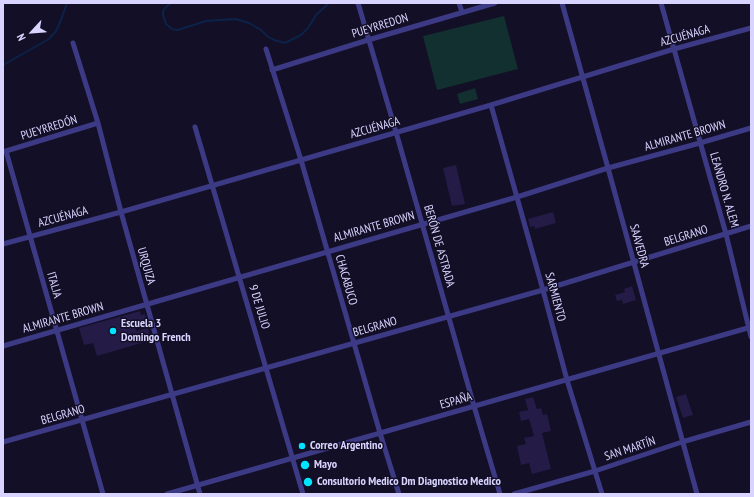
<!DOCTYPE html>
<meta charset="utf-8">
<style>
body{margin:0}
#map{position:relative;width:754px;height:497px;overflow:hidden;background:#130f26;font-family:"PT Sans Narrow",sans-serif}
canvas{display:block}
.frame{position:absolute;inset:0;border:4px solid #d9d4ff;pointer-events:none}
.north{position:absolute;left:12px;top:12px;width:40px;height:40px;-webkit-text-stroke:3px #130f26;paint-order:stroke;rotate:244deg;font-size:11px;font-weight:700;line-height:16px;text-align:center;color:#d9d4ff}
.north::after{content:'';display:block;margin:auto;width:14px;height:18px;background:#d9d4ff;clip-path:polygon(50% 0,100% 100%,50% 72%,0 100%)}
</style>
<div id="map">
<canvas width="754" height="497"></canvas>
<div class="frame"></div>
<div class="north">N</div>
</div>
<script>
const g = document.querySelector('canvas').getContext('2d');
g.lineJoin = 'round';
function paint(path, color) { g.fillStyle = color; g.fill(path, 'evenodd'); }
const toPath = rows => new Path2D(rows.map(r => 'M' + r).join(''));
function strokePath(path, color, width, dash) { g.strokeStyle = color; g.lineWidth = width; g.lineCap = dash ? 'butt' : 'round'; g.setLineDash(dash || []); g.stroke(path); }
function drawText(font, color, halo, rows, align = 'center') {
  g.font = font + ' "PT Sans Narrow",sans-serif'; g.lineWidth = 3; g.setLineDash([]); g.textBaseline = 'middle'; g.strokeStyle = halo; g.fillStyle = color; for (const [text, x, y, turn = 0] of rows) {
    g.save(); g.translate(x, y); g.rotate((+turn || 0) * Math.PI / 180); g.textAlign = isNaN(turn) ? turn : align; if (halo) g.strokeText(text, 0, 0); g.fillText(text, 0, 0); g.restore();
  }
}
paint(toPath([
 [504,16,518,69,437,90,423,36],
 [475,88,478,99,460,104,457,94]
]), '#12302f');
strokePath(toPath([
 [171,3,166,7,163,11,163,15,166,24,172,29,178,30,206,21,236,19,249,23,261,30,267,36,274,40,285,43,301,35,308,28,316,15,329,3],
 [3,65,49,39,56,31,61,20,67,3]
]), '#0c2248', 2);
paint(toPath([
 [456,165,465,204,452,206,443,168],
 [553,212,556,223,535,229,534,226,530,227,528,219],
 [632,286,636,300,623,304,622,300,617,301,615,295,625,292,624,289],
 [140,311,141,315,145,314,147,321,135,325,136,331,148,328,150,336,144,338,145,342,97,356,93,343,84,345,79,328],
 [686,394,693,415,683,418,676,397],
 [533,397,537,409,541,408,543,415,547,414,551,431,542,433,551,469,532,474,529,463,521,465,517,446,526,444,524,438,534,436,529,419,521,421,519,412,528,410,525,399]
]), '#241b47');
strokePath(toPath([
 [358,3,396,132,474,406,500,494],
 [459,3,462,12],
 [562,3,608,168,697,494],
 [661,3,726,234,751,337],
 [73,43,98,123,121,212,200,494],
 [266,49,301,160,380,433,399,494],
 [272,70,368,40,495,3],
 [491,105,543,290,567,380,602,494],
 [98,123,6,151,103,494],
 [195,127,303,494],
 [3,244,121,212,301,160,491,105,674,49,751,28],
 [3,346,517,197,608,168,700,143,751,128],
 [3,442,543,290,751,226],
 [167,494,751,327],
 [514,494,595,471,682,442,751,422]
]), '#3d3a85', 5);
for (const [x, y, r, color] of [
 [113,331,4,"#00e5ff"],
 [302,446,4,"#00e5ff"],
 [305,465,5,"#00e5ff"],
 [308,482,5,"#00e5ff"]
]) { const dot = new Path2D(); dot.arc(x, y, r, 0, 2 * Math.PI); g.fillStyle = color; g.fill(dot); strokePath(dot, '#130f26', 1.5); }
drawText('12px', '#d9d4ff', '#130f26', [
 ["PUEYRREDON",380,26,-17],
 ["AZCUÉNAGA",685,36,-16],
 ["PUEYRREDÓN",49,128,-17],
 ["AZCUÉNAGA",375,128,-16],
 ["ALMIRANTE BROWN",685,136,-16],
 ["LEANDRO N. ALEM",724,190,74],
 ["AZCUÉNAGA",63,217,-15],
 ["ALMIRANTE BROWN",374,227,-16],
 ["BELGRANO",686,236,-17],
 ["BERÓN DE ASTRADA",439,246,74],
 ["SAAVEDRA",639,246,75],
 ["URQUIZA",146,266,74],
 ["CHACABUCO",346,280,74],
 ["ITALIA",54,285,74],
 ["SARMIENTO",555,297,75],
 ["9 DE JULIO",259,307,73],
 ["ALMIRANTE BROWN",63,318,-16],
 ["BELGRANO",375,327,-16],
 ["ESPAÑA",456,401,-16],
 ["BELGRANO",63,415,-16],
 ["SAN MARTÍN",630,449,-18]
]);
drawText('bold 12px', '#d9d4ff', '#130f26', [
 ["Escuela 3",121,324],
 ["Domingo French",121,338],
 ["Correo Argentino",310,446],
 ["Mayo",314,465],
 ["Consultorio Medico Dm Diagnostico Medico",317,482]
], 'left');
</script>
